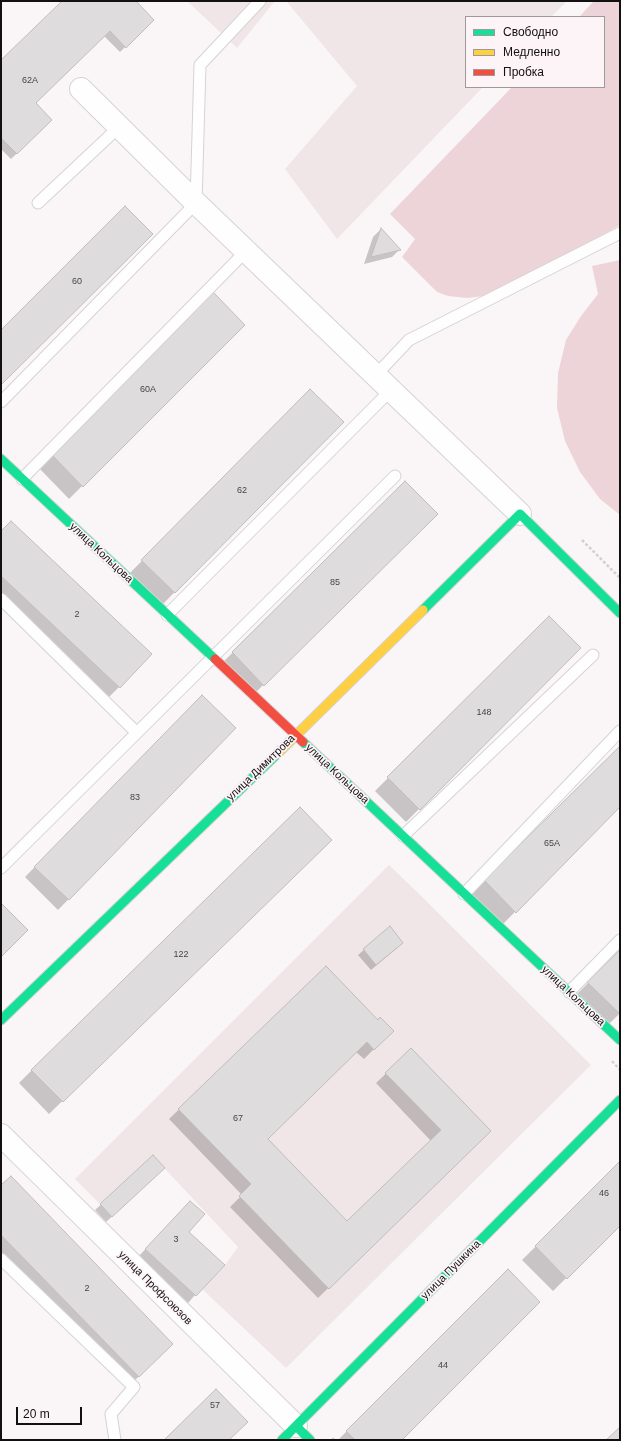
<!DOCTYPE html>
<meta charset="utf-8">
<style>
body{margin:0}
#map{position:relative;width:621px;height:1441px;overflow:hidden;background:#faf6f7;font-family:Arial,sans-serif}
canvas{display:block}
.frame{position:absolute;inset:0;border:2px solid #131011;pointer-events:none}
.legend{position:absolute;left:465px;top:16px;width:140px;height:72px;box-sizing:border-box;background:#fcf4f6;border:1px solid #9f999a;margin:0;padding:5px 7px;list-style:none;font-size:12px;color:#131011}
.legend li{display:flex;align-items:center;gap:8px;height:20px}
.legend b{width:20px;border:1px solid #9f999a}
.scale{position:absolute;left:16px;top:1407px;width:66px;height:18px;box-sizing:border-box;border:2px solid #131011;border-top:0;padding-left:5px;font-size:12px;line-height:14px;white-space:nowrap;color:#131011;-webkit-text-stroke:3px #fcf4f6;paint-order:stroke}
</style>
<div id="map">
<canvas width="621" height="1441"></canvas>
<div class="frame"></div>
<ul class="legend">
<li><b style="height:5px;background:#16e098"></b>Свободно</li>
<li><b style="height:5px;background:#ffcf43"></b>Медленно</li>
<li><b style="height:5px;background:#f24e42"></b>Пробка</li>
</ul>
<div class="scale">20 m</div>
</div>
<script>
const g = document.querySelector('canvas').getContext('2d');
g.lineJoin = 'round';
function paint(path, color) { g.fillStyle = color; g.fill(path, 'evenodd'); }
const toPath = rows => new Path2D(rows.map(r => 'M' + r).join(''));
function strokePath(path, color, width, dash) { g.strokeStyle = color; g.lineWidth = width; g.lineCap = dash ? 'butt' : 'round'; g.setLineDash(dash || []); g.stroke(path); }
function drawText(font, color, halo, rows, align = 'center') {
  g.font = font + ' Arial,sans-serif'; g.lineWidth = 3.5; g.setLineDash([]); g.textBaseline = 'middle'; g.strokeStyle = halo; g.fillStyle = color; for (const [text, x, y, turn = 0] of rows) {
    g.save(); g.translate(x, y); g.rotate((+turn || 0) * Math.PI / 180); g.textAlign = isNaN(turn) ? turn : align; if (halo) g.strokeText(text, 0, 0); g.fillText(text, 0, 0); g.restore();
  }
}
paint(toPath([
 [187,1,275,1,237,48],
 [286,1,567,1,551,17,466,17,466,87,483,87,337,239,285,169,357,86],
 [389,865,414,889,591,1065,286,1368,202,1289,225,1265,238,1247,153,1156,100,1204,75,1179]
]), '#f0e6e8');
paint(toPath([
 [594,1,620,1,620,225,573,252,491,295,468,298,448,296,437,292,402,257,415,239,390,214,512,87,604,87,604,17,579,17],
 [620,260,620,515,600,499,580,472,565,441,557,408,558,373,566,340,581,316,598,294,592,266]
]), '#edd4d9');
paint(toPath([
 [63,1,134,1,153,20,120,52,104,36,35,103,51,120,11,159,1,149,1,61],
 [381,229,399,250,392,257,364,264,373,237],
 [213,294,243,325,69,499,39,468],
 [310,390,342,422,161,606,129,574],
 [405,483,436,514,250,698,219,666],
 [1,532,119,687,106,700,1,601],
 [549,617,580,648,406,822,375,791],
 [202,696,235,728,58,910,25,877],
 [620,747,620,806,502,925,471,894],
 [317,853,49,1114,19,1083,32,1070],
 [390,928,397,948,371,970,358,955],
 [620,951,620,1013,606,1027,575,996],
 [326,967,378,1021,392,1031,364,1059,356,1052,266,1139,347,1223,431,1141,376,1083,411,1050,490,1131,318,1298,230,1207,242,1195,169,1119],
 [153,1157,158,1174,106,1222,95,1210],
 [620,1163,620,1225,553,1291,522,1260],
 [1,1187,172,1344,128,1387,1,1255],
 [182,1210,187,1232,195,1295,188,1303,138,1257],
 [508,1270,400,1440,338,1440]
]), '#0003');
const building = toPath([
 [62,1,136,1,154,20,126,48,110,31,36,103,52,120,17,154,1,138,1,60,62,1],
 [125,206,153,234,1,385,1,330,125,206],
 [381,228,401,250,371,257,381,228],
 [213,292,245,325,83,487,51,454,213,292],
 [310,389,344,422,175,593,141,560,310,389],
 [405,481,438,514,264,686,232,652,405,481],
 [11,521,152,654,120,688,1,576,1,531,11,521],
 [549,616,581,648,420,810,387,777,549,616],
 [202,695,236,728,69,900,34,867,202,695],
 [620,746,620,807,516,913,484,880,620,746],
 [300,807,332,840,63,1102,31,1070,300,807],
 [1,903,28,930,1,957,1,903],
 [390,926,403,943,376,965,363,949,390,926],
 [620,950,620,1014,587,982,620,950],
 [326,966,378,1020,380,1017,394,1031,374,1050,367,1042,268,1139,347,1221,441,1130,385,1073,411,1048,491,1131,329,1289,239,1196,251,1184,178,1109,326,966],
 [153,1155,165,1168,112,1217,100,1204,153,1155],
 [620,1161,620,1226,567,1279,535,1246,620,1161],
 [11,1176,173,1344,139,1377,1,1235,1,1185,11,1176],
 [190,1201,205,1214,189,1232,225,1265,196,1296,145,1249,190,1201],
 [508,1269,540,1302,402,1440,355,1440,346,1431,508,1269],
 [216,1389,248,1422,229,1440,164,1440,216,1389],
 [620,1427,620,1440,606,1440,620,1427]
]);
paint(building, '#dfdcdd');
strokePath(building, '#c0bdbe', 1);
const lane = toPath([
 [38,203,119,127],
 [376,375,409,340,620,233],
 [1,402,196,203,200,65,260,1],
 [22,479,246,251],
 [1,599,136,732],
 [167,615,391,390],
 [403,836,593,655],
 [1,868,395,476],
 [464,894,620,731],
 [569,992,620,940],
 [1,1259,134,1387,111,1414,115,1440]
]);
const street = toPath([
 [81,89,196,203,520,514],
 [1,1135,296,1426]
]);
const fast = toPath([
 [1,459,215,659],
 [423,610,520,514,620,613],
 [303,742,620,1040],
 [1,1020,277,754],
 [296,1426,310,1440],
 [282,1440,620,1100]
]);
const slow = toPath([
 [277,754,423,610]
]);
const jam = toPath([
 [215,659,303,742]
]);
strokePath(lane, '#d6d3d4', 13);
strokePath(street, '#d6d3d4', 24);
strokePath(fast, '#d6d3d4', 11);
strokePath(slow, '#d6d3d4', 11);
strokePath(jam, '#d6d3d4', 11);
strokePath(toPath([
 [582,540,620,578],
 [612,1061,620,1070],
 [332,1440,336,1437]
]), '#d1d1d1', 2.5, [3, 2]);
strokePath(lane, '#fefefe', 11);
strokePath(street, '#fefefe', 22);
strokePath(fast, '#16e098', 9);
strokePath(slow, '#ffcf43', 9);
strokePath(jam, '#f24e42', 9);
drawText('9px', '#474445', null, [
 ["62А",30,81],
 ["60",77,282],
 ["60А",148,390],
 ["62",242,491],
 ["85",335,583],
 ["2",77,615],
 ["148",484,713],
 ["83",135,798],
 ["65А",552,844],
 ["122",181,955],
 ["67",238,1119],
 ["46",604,1194],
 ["3",176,1240],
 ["2",87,1289],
 ["44",443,1366],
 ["57",215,1406]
]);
drawText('11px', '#131011', '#fcf4f6', [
 ["улица Кольцова",101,553,43],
 ["улица Димитрова",261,768,-44],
 ["улица Кольцова",337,774,43],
 ["улица Кольцова",573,996,43],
 ["улица Пушкина",451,1270,-45],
 ["улица Профсоюзов",155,1288,45]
]);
</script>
